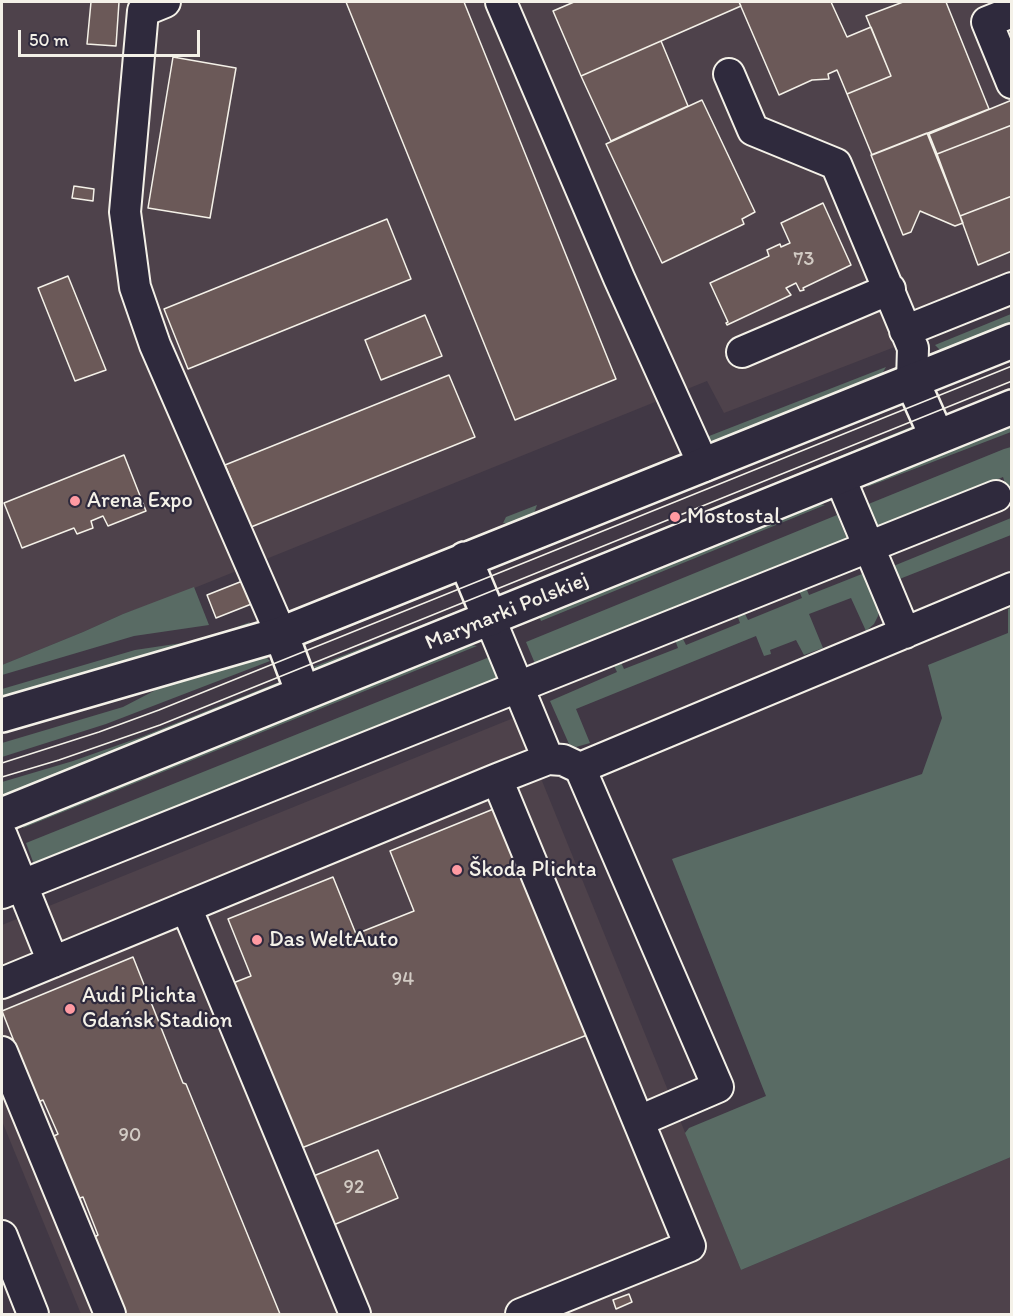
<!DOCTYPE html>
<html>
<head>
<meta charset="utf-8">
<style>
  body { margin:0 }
  #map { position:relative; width:1013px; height:1316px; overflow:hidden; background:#413845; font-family:Itim,sans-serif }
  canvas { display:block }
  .frame { position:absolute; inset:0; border:3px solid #f4f1e8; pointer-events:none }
  .scale { position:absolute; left:18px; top:30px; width:182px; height:27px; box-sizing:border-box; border:3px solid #f4f1e8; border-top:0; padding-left:8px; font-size:18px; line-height:21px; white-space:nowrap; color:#f4f1e8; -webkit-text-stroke:4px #2f2a3d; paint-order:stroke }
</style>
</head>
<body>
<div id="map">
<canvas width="1013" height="1316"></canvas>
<div class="frame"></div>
<div class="scale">50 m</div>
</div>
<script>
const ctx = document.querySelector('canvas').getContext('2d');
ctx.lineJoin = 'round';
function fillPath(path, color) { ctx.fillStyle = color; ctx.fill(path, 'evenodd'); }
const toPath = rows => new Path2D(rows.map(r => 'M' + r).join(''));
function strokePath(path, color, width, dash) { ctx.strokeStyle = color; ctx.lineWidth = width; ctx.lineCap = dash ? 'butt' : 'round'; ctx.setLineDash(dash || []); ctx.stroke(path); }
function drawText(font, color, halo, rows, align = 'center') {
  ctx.font = font + ' Itim,sans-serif'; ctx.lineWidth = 4.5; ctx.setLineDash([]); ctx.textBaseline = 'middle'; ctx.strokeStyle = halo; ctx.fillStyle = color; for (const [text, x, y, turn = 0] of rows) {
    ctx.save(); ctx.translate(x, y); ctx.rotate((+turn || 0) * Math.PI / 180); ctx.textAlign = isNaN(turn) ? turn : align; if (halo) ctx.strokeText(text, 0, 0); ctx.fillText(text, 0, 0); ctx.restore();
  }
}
fillPath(toPath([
  [2,2,1011,2,1011,302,724,413,707,381,172,597,123,614,83,632,2,665],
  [516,717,741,1270,1011,1157,1011,1314,81,1314,2,1121,2,925]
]), '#4e424b');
fillPath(toPath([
  [1011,314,1011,327,949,351,939,349,935,345],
  [886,367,879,379,715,442,704,438],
  [903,402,905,404,677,494,675,489],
  [913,426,913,431,689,524,687,519],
  [1011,427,1011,432,867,487,875,478,989,431],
  [1011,447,1011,501,1003,477,876,530,866,505,1004,449],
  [814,503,825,505,541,621,538,614],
  [537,505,533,516,516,523,503,523,506,517],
  [837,515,847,539,536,666,526,642],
  [1011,518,1011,535,897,580,891,567],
  [867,572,880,606,878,616,874,624,866,631,851,598,809,614,823,648,804,655,796,640,770,650,771,654,764,656,756,636,576,709,590,743,576,747,569,744,550,701,617,672,610,657,617,654,624,669,678,648,672,632,678,629,686,645,740,623,734,606,740,604,748,620,802,598,795,581,802,578,809,595],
  [451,582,456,584,304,645,307,640],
  [194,587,209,625,134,636,2,675,2,665,83,632,123,614],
  [1011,607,1011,1157,741,1270,685,1133,689,1128,766,1096,672,859,922,774,942,718,928,665,1008,633,1008,609],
  [465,608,461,614,319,669,313,667],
  [250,622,245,629,2,701,2,689,135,650,202,640],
  [463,644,477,646,23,828,27,821],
  [265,656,270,661,106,724,2,757,2,743,123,707,173,681],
  [492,656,503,679,35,867,26,843],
  [279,682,273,690,2,799,2,782,73,761,141,737]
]), '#596b64');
const building = toPath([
  [91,2,119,2,116,46,87,44,91,2],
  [346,2,464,2,616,379,515,420,346,2],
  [574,2,739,2,741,6,581,76,553,11,574,2],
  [739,2,831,2,847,37,871,27,891,76,847,94,837,70,828,74,829,79,812,80,779,95,739,2],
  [903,2,946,2,989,109,872,155,847,94,891,76,866,16,903,2],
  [661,41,688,106,611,141,581,76,661,41],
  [173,57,236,68,210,218,148,208,173,57],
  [702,100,755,212,742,219,744,224,662,263,606,144,702,100],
  [1012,100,1012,125,937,154,929,134,1012,100],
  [1012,125,1012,196,960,216,937,154,1012,125],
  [927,133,963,223,955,226,920,211,911,232,903,235,871,155,927,133],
  [74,186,94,189,93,201,72,198,74,186],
  [1012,196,1012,251,978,265,960,216,1012,196],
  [823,203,851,265,803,288,804,290,800,291,796,283,786,288,791,295,727,325,726,323,728,322,710,283,769,256,767,250,780,244,781,247,790,243,781,223,823,203],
  [387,219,411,279,188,369,164,309,387,219],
  [68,276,106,370,75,381,38,288,68,276],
  [425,315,442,356,381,380,365,340,425,315],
  [449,375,475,437,251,527,225,465,449,375],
  [124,455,146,511,108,526,103,516,91,521,93,528,77,534,74,528,22,548,4,503,124,455],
  [245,580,254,603,216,618,207,595,245,580],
  [496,808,587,1035,299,1149,233,983,251,976,228,919,333,877,356,934,414,911,390,851,496,808],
  [133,957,183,1083,186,1084,280,1314,124,1314,93,1238,98,1235,83,1197,77,1199,52,1137,58,1134,43,1100,38,1102,2,1011,133,957],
  [378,1150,398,1198,331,1226,311,1177,378,1150],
  [629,1294,632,1302,616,1309,613,1300,629,1294]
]);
fillPath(building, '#6b5958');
strokePath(building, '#f4f1e8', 1.5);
const minor = toPath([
  [165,2,143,11,125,212,135,287,155,345,281,634],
  [501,2,619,278,704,466],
  [1012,12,987,22,1012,83],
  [729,74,753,130,836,164,913,348,912,381],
  [905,331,1012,288],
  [742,352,890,289],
  [840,478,905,633],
  [490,619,548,759],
  [580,768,1012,588],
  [497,779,690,1246,521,1314],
  [2,836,53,962],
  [2,893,996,496],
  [186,907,355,1314],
  [2,983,497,779,548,759,563,760,580,768,718,1087,639,1121],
  [2,1052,110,1314],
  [2,1236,33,1314]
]);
const major = toPath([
  [912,381,937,437],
  [465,559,490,619],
  [281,634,303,693],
  [2,715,281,634,1012,341],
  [2,815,1012,407]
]);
strokePath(minor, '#f4f1e8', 34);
strokePath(major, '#f4f1e8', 38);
strokePath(minor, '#2f2a3d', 30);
strokePath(major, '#2f2a3d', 33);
strokePath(toPath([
  [2,763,99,732,159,710,1012,366],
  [2,777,59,760,160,725,1012,381]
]), '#f4f1e8', 1.5);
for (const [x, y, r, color] of [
  [75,501,6,"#ff9aa2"],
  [675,517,6,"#ff9aa2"],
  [457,870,6,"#ff9aa2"],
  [257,940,6,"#ff9aa2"],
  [70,1009,6,"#ff9aa2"]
]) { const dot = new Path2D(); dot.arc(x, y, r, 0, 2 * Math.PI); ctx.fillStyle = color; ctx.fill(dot); strokePath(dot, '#2f2a3d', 2); }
drawText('20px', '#d2cbc4', null, [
  ["73",804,260],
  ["94",403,980],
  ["90",130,1136],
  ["92",354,1188]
]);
drawText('22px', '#f4f1e8', '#2f2a3d', [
  ["Arena Expo",87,501],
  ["Mostostal",687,517],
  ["Škoda Plichta",469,870],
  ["Das WeltAuto",269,940],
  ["Audi Plichta",82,996],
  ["Gdańsk Stadion",82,1021]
], 'left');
drawText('22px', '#f4f1e8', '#2f2a3d', [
  ["Marynarki Polskiej",507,612,-22]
]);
</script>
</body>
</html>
